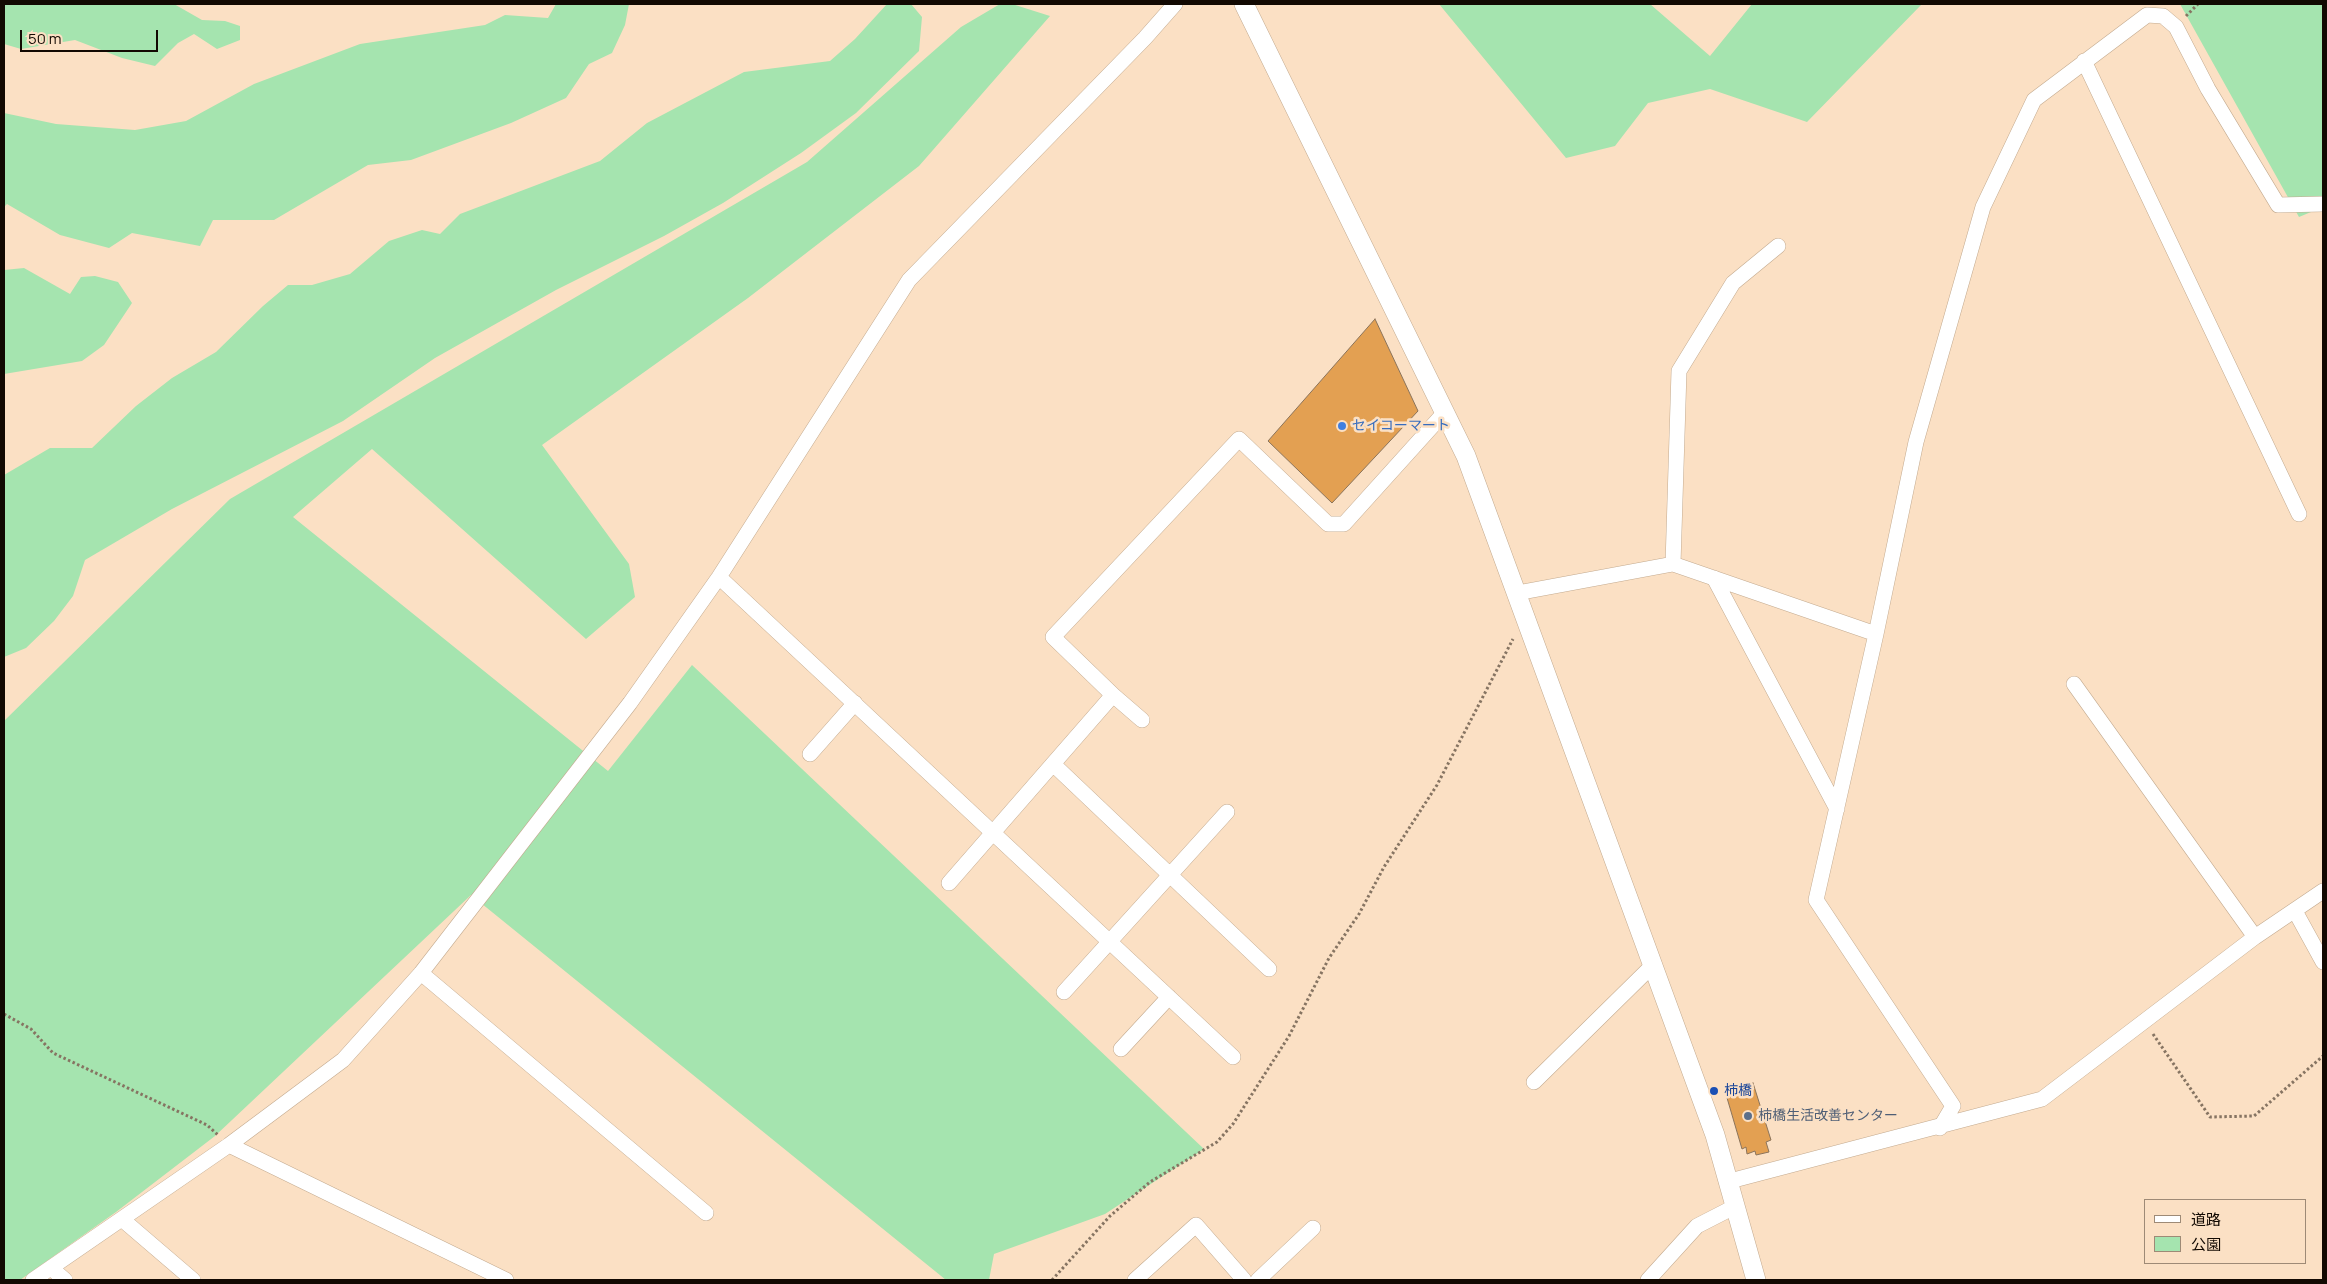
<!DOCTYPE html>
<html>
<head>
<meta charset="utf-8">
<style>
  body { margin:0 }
  #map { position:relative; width:2327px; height:1284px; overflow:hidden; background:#fbe0c4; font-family:Manrope,"Noto Sans JP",sans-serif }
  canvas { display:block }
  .frame { position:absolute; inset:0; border:5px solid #120902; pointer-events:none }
  .legend { position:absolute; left:2144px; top:1199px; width:162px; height:65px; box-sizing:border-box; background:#fbe0c4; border:1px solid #9e8a76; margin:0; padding:6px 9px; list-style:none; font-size:15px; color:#120902 }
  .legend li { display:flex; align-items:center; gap:10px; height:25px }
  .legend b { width:25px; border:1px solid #9e8a76 }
  .scale { position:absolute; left:20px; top:30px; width:138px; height:22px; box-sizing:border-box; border:2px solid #120902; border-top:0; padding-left:6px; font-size:15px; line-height:18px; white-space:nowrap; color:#120902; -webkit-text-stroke:4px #fbe0c4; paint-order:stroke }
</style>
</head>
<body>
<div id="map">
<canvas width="2327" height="1284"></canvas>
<div class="frame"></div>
<ul class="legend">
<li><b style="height:6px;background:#fff"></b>道路</li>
<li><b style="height:14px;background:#a5e4af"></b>公園</li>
</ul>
<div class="scale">50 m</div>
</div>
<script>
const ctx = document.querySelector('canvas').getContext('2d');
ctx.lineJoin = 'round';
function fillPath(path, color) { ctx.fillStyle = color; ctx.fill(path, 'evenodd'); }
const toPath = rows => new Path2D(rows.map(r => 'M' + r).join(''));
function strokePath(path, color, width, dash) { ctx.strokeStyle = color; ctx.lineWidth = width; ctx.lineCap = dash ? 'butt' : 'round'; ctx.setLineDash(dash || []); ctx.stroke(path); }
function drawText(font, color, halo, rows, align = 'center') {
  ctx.font = font + ' Manrope,"Noto Sans JP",sans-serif'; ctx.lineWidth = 5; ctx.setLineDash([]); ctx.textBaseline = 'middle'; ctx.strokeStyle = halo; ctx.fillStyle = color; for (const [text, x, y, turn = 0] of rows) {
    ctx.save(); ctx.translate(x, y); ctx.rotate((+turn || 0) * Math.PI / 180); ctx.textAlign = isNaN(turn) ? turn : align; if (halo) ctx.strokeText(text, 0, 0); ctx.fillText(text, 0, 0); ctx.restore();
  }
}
fillPath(toPath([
  [4,4,174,4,202,20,225,21,240,26,240,40,217,49,194,34,178,43,155,66,122,58,75,40,21,49,4,44],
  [556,4,629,4,625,25,612,53,589,64,566,98,511,123,411,160,368,165,274,220,213,220,200,246,132,233,109,248,60,235,7,204,4,207,4,113,56,124,135,130,186,121,254,84,360,44,485,25,505,15,548,18],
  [887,4,911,4,922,17,919,51,856,113,801,153,723,203,664,236,556,290,435,358,343,421,172,509,85,560,73,596,54,621,26,648,4,657,4,475,50,448,92,448,136,406,172,378,216,352,263,306,288,285,312,285,350,274,389,241,422,230,440,234,460,214,600,161,647,123,744,72,830,61,855,39],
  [1000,4,1012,4,1050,16,919,166,748,298,542,445,629,564,635,597,586,639,372,449,293,517,608,771,692,665,1204,1149,1105,1214,994,1254,989,1280,946,1280,471,895,215,1136,116,1212,20,1280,5,1280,4,721,230,499,807,162,961,27],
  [1439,4,1650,4,1710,56,1752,4,1922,4,1807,122,1710,89,1648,103,1615,146,1566,158],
  [2180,4,2323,4,2323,207,2299,217],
  [24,268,70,294,81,277,95,276,118,282,132,303,104,345,82,361,4,374,4,270]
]), '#a5e4af');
const building = toPath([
  [1375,319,1418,411,1332,503,1268,441,1375,319],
  [1753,1083,1771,1140,1766,1142,1769,1152,1756,1155,1755,1151,1747,1154,1746,1147,1742,1149,1725,1091,1753,1083]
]);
fillPath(building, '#e3a052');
strokePath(building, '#8b735a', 1);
const minor = toPath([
  [2084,61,2299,514],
  [1673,564,1876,634],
  [719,577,1233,1057],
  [1714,578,1837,809],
  [1517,593,1673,564,1679,371,1733,283,1778,246],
  [2074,684,2255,937],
  [1142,720,1113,695,1053,637,1239,439,1328,524,1344,524,1445,412],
  [810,754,855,703],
  [1053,764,1269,969],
  [949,883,1113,695],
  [2295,911,2323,962],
  [421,973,706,1213],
  [1064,992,1227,812],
  [1121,1049,1169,997],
  [1534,1082,1654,964],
  [1940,1128,1953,1106,1816,900,1876,634,1916,442,1983,207,2034,100,2147,15,2163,16,2176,27,2208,89,2278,205,2323,204],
  [229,1145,506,1280],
  [1730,1181,2042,1099,2255,937,2323,891],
  [123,1220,193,1280],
  [51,1268,65,1280],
  [33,1280,229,1145,343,1060,421,973,630,703,719,577,909,280,1145,38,1175,4],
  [1135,1280,1196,1225,1244,1280],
  [1258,1280,1313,1228],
  [1648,1280,1697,1226,1736,1206]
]);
const tertiary = toPath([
  [1244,4,1466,456,1715,1135,1756,1280]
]);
strokePath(minor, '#c3aa8f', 16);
strokePath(tertiary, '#c3aa8f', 20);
strokePath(toPath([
  [2186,16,2198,4],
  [4,1014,31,1029,53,1053,207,1125,218,1135],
  [2153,1034,2210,1117,2254,1116,2323,1056],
  [1052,1280,1110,1216,1150,1182,1217,1142,1233,1124,1289,1036,1329,958,1359,914,1384,867,1437,785,1513,639]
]), '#867462', 3, [2.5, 2.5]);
strokePath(minor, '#fff', 15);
strokePath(tertiary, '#fff', 19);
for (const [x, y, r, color] of [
  [1342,426,5,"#3f7fe0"],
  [1714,1091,5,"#1a4fb4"],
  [1748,1116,5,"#5c6f8a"]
]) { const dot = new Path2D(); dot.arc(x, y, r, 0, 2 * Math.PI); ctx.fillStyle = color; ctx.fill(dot); strokePath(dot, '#fbe0c4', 2); }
drawText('14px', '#366cbe', '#fbe0c4', [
  ["セイコーマート",1352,426]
], 'left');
drawText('14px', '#164399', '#fbe0c4', [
  ["柿橋",1724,1091]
], 'left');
drawText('14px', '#4e5e75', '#fbe0c4', [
  ["柿橋生活改善センター",1758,1116]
], 'left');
</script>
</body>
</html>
